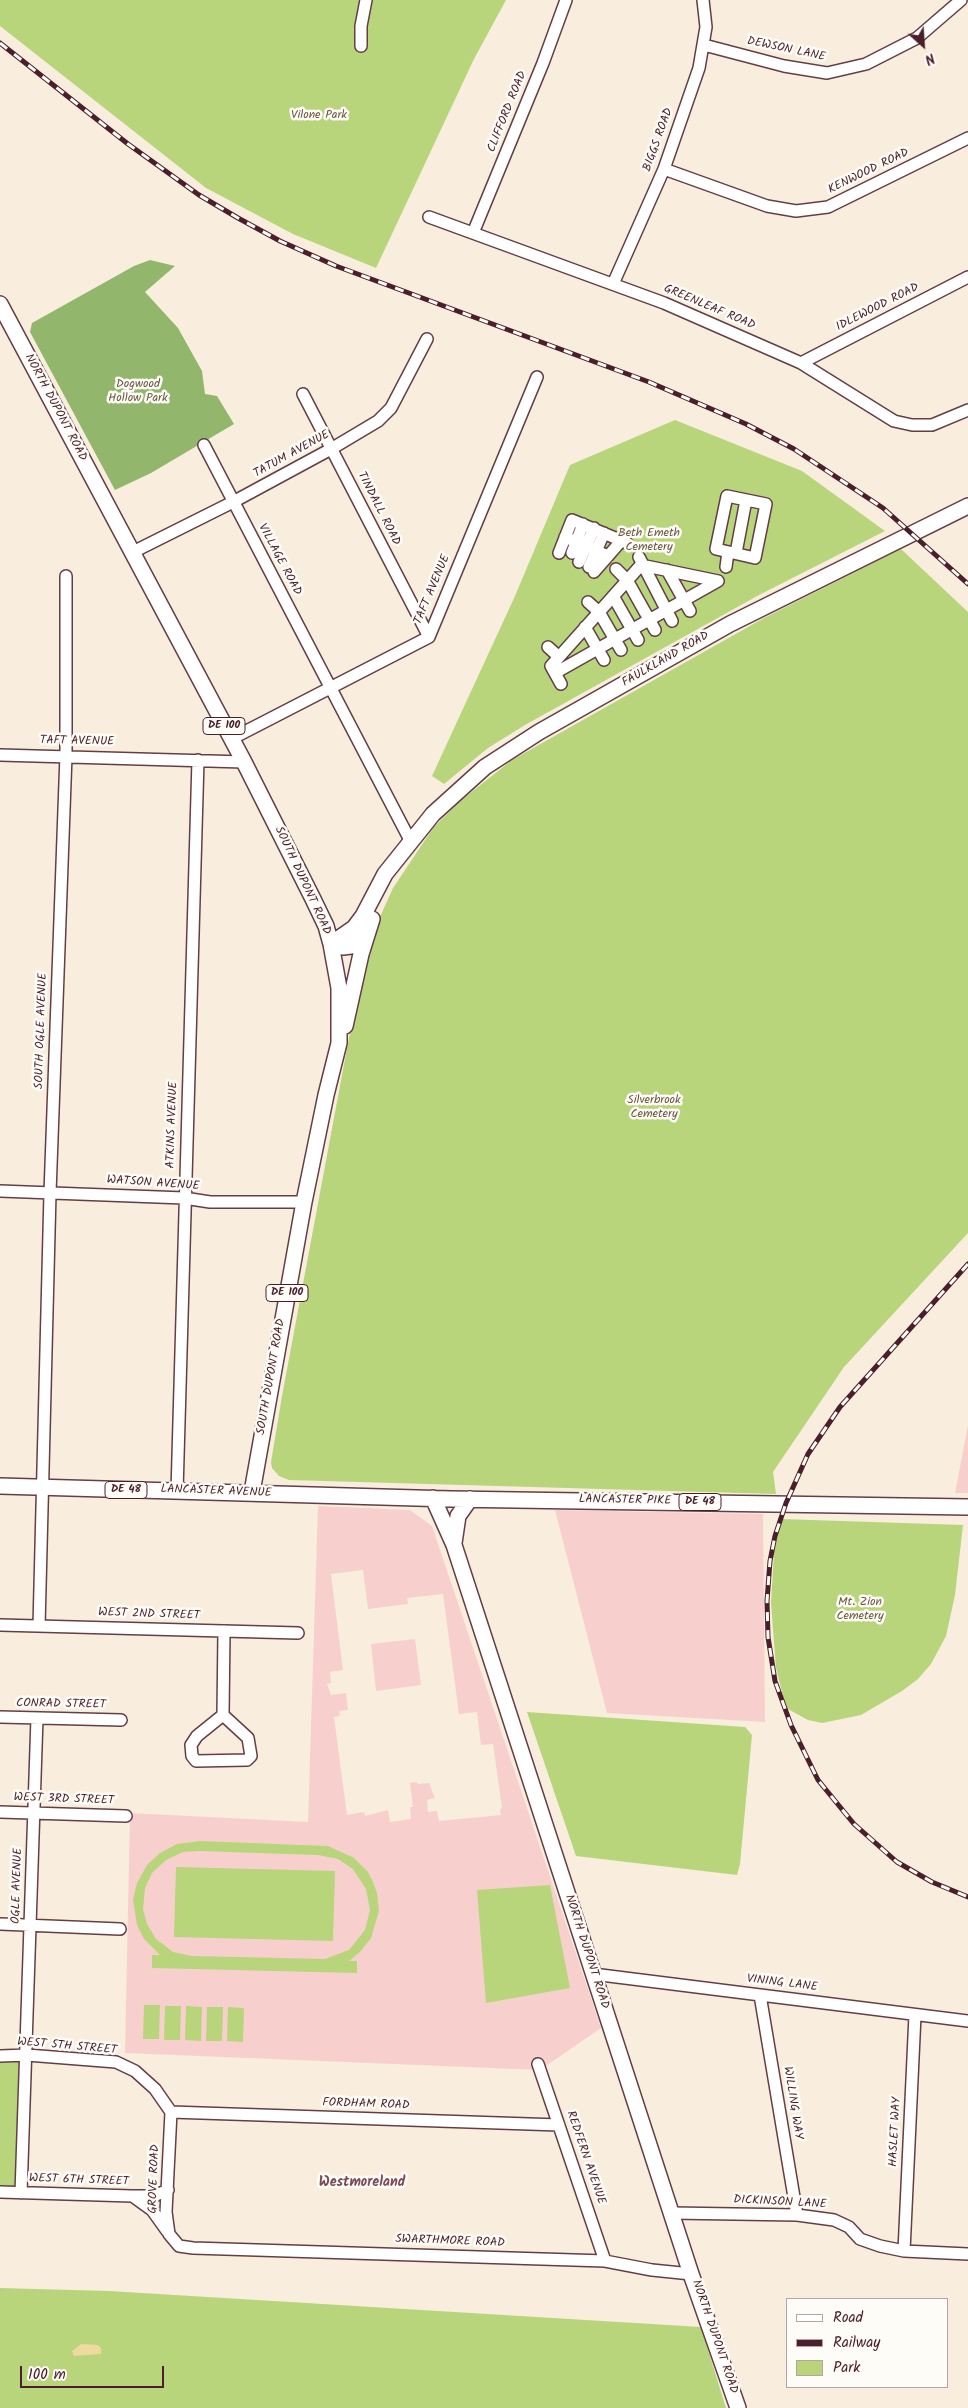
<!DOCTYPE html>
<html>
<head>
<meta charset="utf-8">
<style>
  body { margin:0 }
  #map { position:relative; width:968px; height:2408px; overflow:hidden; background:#f9eedd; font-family:Kalam,sans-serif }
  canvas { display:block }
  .legend { position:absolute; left:786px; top:2298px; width:162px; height:90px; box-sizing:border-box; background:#fdfcf7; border:1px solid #b5a4a5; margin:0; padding:6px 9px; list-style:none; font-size:15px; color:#4a1f2b }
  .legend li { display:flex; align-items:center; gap:10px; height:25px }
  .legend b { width:25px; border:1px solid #b5a4a5 }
  .north { position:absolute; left:898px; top:20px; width:50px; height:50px; -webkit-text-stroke:4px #fdfcf7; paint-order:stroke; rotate:154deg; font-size:14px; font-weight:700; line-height:20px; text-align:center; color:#4a1f2b }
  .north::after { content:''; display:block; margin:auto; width:18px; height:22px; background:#4a1f2b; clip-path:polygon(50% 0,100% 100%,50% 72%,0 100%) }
  .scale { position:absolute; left:20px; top:2366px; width:144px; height:22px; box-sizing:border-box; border:2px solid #4a1f2b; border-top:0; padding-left:6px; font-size:15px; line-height:18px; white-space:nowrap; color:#4a1f2b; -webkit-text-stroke:4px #fdfcf7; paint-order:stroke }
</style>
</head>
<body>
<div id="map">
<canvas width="968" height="2408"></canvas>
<ul class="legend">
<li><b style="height:6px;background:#fff"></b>Road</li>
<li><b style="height:6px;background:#4a1f2b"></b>Railway</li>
<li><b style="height:14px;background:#b8d57b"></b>Park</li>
</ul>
<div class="north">N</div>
<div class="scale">100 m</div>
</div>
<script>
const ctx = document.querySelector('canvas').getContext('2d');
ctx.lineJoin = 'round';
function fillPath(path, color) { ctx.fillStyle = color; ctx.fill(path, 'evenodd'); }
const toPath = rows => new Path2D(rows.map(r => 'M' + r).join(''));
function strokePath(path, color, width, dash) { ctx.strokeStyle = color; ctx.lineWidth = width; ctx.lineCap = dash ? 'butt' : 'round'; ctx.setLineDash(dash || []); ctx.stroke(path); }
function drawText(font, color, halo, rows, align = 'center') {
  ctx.font = font + ' Kalam,sans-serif'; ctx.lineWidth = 5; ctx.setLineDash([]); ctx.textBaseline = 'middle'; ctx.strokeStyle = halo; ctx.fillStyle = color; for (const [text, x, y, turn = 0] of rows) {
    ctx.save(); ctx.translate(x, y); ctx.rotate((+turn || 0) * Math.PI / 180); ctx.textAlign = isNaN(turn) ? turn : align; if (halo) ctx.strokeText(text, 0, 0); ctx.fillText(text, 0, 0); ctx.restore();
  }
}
fillPath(toPath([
  [968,1425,968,1493,955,1493],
  [318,1506,410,1510,432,1526,601,2028,540,2070,125,2053,130,1813,308,1822],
  [363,1570,368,1609,408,1604,407,1598,443,1594,459,1714,477,1712,481,1745,493,1744,502,1808,500,1809,501,1815,439,1821,437,1811,428,1812,427,1800,435,1798,429,1783,418,1784,417,1782,410,1783,413,1807,410,1807,411,1819,390,1822,388,1810,365,1816,364,1812,347,1815,334,1717,340,1716,339,1711,348,1710,346,1693,331,1695,327,1684,331,1683,330,1672,343,1670,331,1574],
  [555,1510,763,1514,765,1722,607,1713],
  [415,1639,421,1685,376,1691,371,1644]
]), '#f7d0ce');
fillPath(toPath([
  [0,0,506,0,474,59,376,268,293,234,206,188,0,26],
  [675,420,802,471,885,531,759,595,525,725,488,748,444,784,432,776,515,596,570,465],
  [901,549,968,612,968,1233,844,1367,773,1472,776,1494,289,1480,279,1476,272,1468,271,1462,282,1396,362,968,374,930,393,888,433,828,460,801,512,760,764,618],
  [781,1519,963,1525,955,1595,946,1636,931,1664,918,1679,902,1691,861,1715,822,1723,808,1720,786,1708,776,1668,771,1603,774,1552],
  [527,1712,745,1727,752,1735,740,1864,737,1875,576,1856],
  [200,1841,328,1846,354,1858,368,1872,373,1882,377,1893,379,1911,371,1938,360,1952,349,1961,357,1961,357,1973,152,1968,152,1955,160,1955,144,1939,137,1925,133,1900,137,1883,147,1865,160,1853,177,1844],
  [199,1851,318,1855,338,1859,353,1869,366,1889,370,1910,365,1930,349,1950,325,1959,192,1956,173,1952,156,1939,147,1924,143,1909,145,1888,152,1873,166,1860,183,1852],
  [176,1867,335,1871,333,1941,174,1937],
  [550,1885,570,1988,486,2003,477,1890],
  [144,2005,160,2005,159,2039,143,2039],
  [165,2006,181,2006,180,2040,164,2040],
  [186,2006,202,2007,201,2041,185,2040],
  [207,2007,223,2007,222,2041,206,2041],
  [228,2007,244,2008,243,2042,227,2041],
  [27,2055,21,2193,0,2192,0,2056],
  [0,2288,109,2291,701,2327,726,2408,0,2408]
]), '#b8d57b');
fillPath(toPath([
  [150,260,175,266,145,292,178,328,202,371,205,394,217,396,234,424,151,473,115,490,30,332,32,323,134,266]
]), '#92b66b');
fillPath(toPath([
  [81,2344,98,2345,101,2348,101,2354,74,2356,72,2351]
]), '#eeda9e');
const minor = toPath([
  [704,45,784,66,827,73,866,64,917,38,961,0],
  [361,46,361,26,366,0],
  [664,169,767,206,796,211,828,207,968,138],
  [429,217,664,303,801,363,894,421,912,425,932,425,968,410],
  [473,233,543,63,566,0],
  [613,284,664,169,699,68,706,27,703,0],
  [801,363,968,277],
  [303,394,429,637],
  [204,445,411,842],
  [727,496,766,504,755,558,716,549,727,496],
  [565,537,608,556],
  [131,553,233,502,331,449,378,421,391,408,427,339],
  [559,553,572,520,627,543],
  [572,553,583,524],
  [736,553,746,500],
  [639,557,672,621],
  [579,562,594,528],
  [589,567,604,533],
  [726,567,728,552],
  [616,569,627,580,655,630],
  [667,570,690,611],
  [594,572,622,540],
  [613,596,638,640],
  [588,602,599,612,621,650],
  [585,627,604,660],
  [548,647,559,657],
  [555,673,718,581],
  [561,684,551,666,641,565,718,581],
  [231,739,429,637,537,377],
  [0,755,244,762],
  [0,1191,184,1198,210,1202,304,1202],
  [177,1491,198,760],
  [0,1625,298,1633],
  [39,1626,50,1193,66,755,66,576],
  [223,1715,197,1736,191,1745,192,1756,196,1761,247,1760,251,1756,248,1738,223,1715,224,1631],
  [0,1717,121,1720],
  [0,1812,126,1816],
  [0,1924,120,1929],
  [593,1974,968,2021],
  [760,1995,797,2215],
  [0,2056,27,2055,116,2062,135,2071,155,2089,171,2112],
  [538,2064,605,2261],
  [171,2112,166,2212,169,2234,179,2246,193,2248,605,2261,652,2270,691,2274],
  [171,2112,559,2125],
  [0,2192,132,2196,154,2196,168,2190],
  [21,2193,37,1718],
  [134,2197,152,2210,167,2231],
  [672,2213,797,2215,834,2220,849,2227,860,2239,880,2246,904,2251,968,2254],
  [904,2251,915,2015]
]);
const major = toPath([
  [0,304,244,762,313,899,326,926,331,944,339,988,339,1043,326,1095,304,1202,252,1492],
  [331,944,354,928,363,916,385,874,433,814,485,767,539,732,730,624,968,506],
  [331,944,343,947,351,946,366,931],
  [345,1026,361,954,372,919],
  [0,1486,451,1499,968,1507],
  [433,1498,454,1545,691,2274,738,2408],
  [454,1543,458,1516,470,1499]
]);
strokePath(minor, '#643e46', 14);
strokePath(major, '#643e46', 18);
strokePath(minor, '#fff', 11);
strokePath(major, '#fff', 15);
const rail = toPath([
  [0,43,128,144,199,195,238,218,280,241,336,266,649,382,746,424,794,449,883,508,968,584],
  [968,1264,840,1407,808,1454,786,1503,775,1536,770,1561,767,1601,768,1637,775,1681,791,1725,818,1780,854,1824,897,1862,932,1882,968,1897]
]);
strokePath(rail, '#4a1f2b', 5);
strokePath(rail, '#fdfcf7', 3, [9]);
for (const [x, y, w] of [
  [224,726,42],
  [287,1293,42],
  [126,1490,42],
  [700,1502,42]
]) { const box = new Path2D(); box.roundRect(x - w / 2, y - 8.5, w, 17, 4); ctx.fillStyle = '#fdfcf7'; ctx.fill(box); strokePath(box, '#4a1f2b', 1); }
drawText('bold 11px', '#4a1f2b', null, [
  ["DE 100",224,726],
  ["DE 100",287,1293],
  ["DE 48",126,1490],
  ["DE 48",700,1502]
]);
drawText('12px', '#4a1f2b', '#fdfcf7', [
  ["DEWSON LANE",786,50,12],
  ["CLIFFORD ROAD",508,112,-68],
  ["BIGGS ROAD",659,140,-70],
  ["KENWOOD ROAD",869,172,-26],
  ["GREENLEAF ROAD",709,308,23],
  ["IDLEWOOD ROAD",878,308,-27],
  ["NORTH DUPONT ROAD",55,408,62],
  ["TATUM AVENUE",292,455,-29],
  ["TINDALL ROAD",378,509,63],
  ["VILLAGE ROAD",279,560,62],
  ["TAFT AVENUE",433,590,-67],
  ["FAULKLAND ROAD",666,660,-30],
  ["TAFT AVENUE",77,742,1],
  ["SOUTH DUPONT ROAD",302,881,65],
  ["SOUTH OGLE AVENUE",42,1031,-88],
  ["ATKINS AVENUE",173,1125,-88],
  ["WATSON AVENUE",153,1184,4],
  ["SOUTH DUPONT ROAD",272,1377,-80],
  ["LANCASTER AVENUE",216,1492,2],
  ["LANCASTER PIKE",625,1501,1],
  ["WEST 2ND STREET",149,1615,2],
  ["CONRAD STREET",61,1705,1],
  ["WEST 3RD STREET",64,1800,2],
  ["OGLE AVENUE",18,1886,-88],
  ["NORTH DUPONT ROAD",586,1952,72],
  ["VINING LANE",782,1984,7],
  ["WEST 5TH STREET",67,2047,5],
  ["WILLING WAY",792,2103,81],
  ["FORDHAM ROAD",366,2105,2],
  ["HASLET WAY",896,2132,-87],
  ["REDFERN AVENUE",585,2158,71],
  ["GROVE ROAD",155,2179,-88],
  ["WEST 6TH STREET",79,2181,2],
  ["DICKINSON LANE",780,2203,3],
  ["SWARTHMORE ROAD",450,2242,2],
  ["NORTH DUPONT ROAD",714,2337,71]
]);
drawText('12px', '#6b5643', '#fdfcf7', [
  ["Vilone Park",319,116],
  ["Dogwood",138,385],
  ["Hollow Park",138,399],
  ["Beth Emeth",649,534],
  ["Cemetery",649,548],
  ["Silverbrook",654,1101],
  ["Cemetery",654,1115],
  ["Mt. Zion",860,1603],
  ["Cemetery",860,1617]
]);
drawText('bold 14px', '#7b4a59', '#fdfcf7', [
  ["Westmoreland",362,2184]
]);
</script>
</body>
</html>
